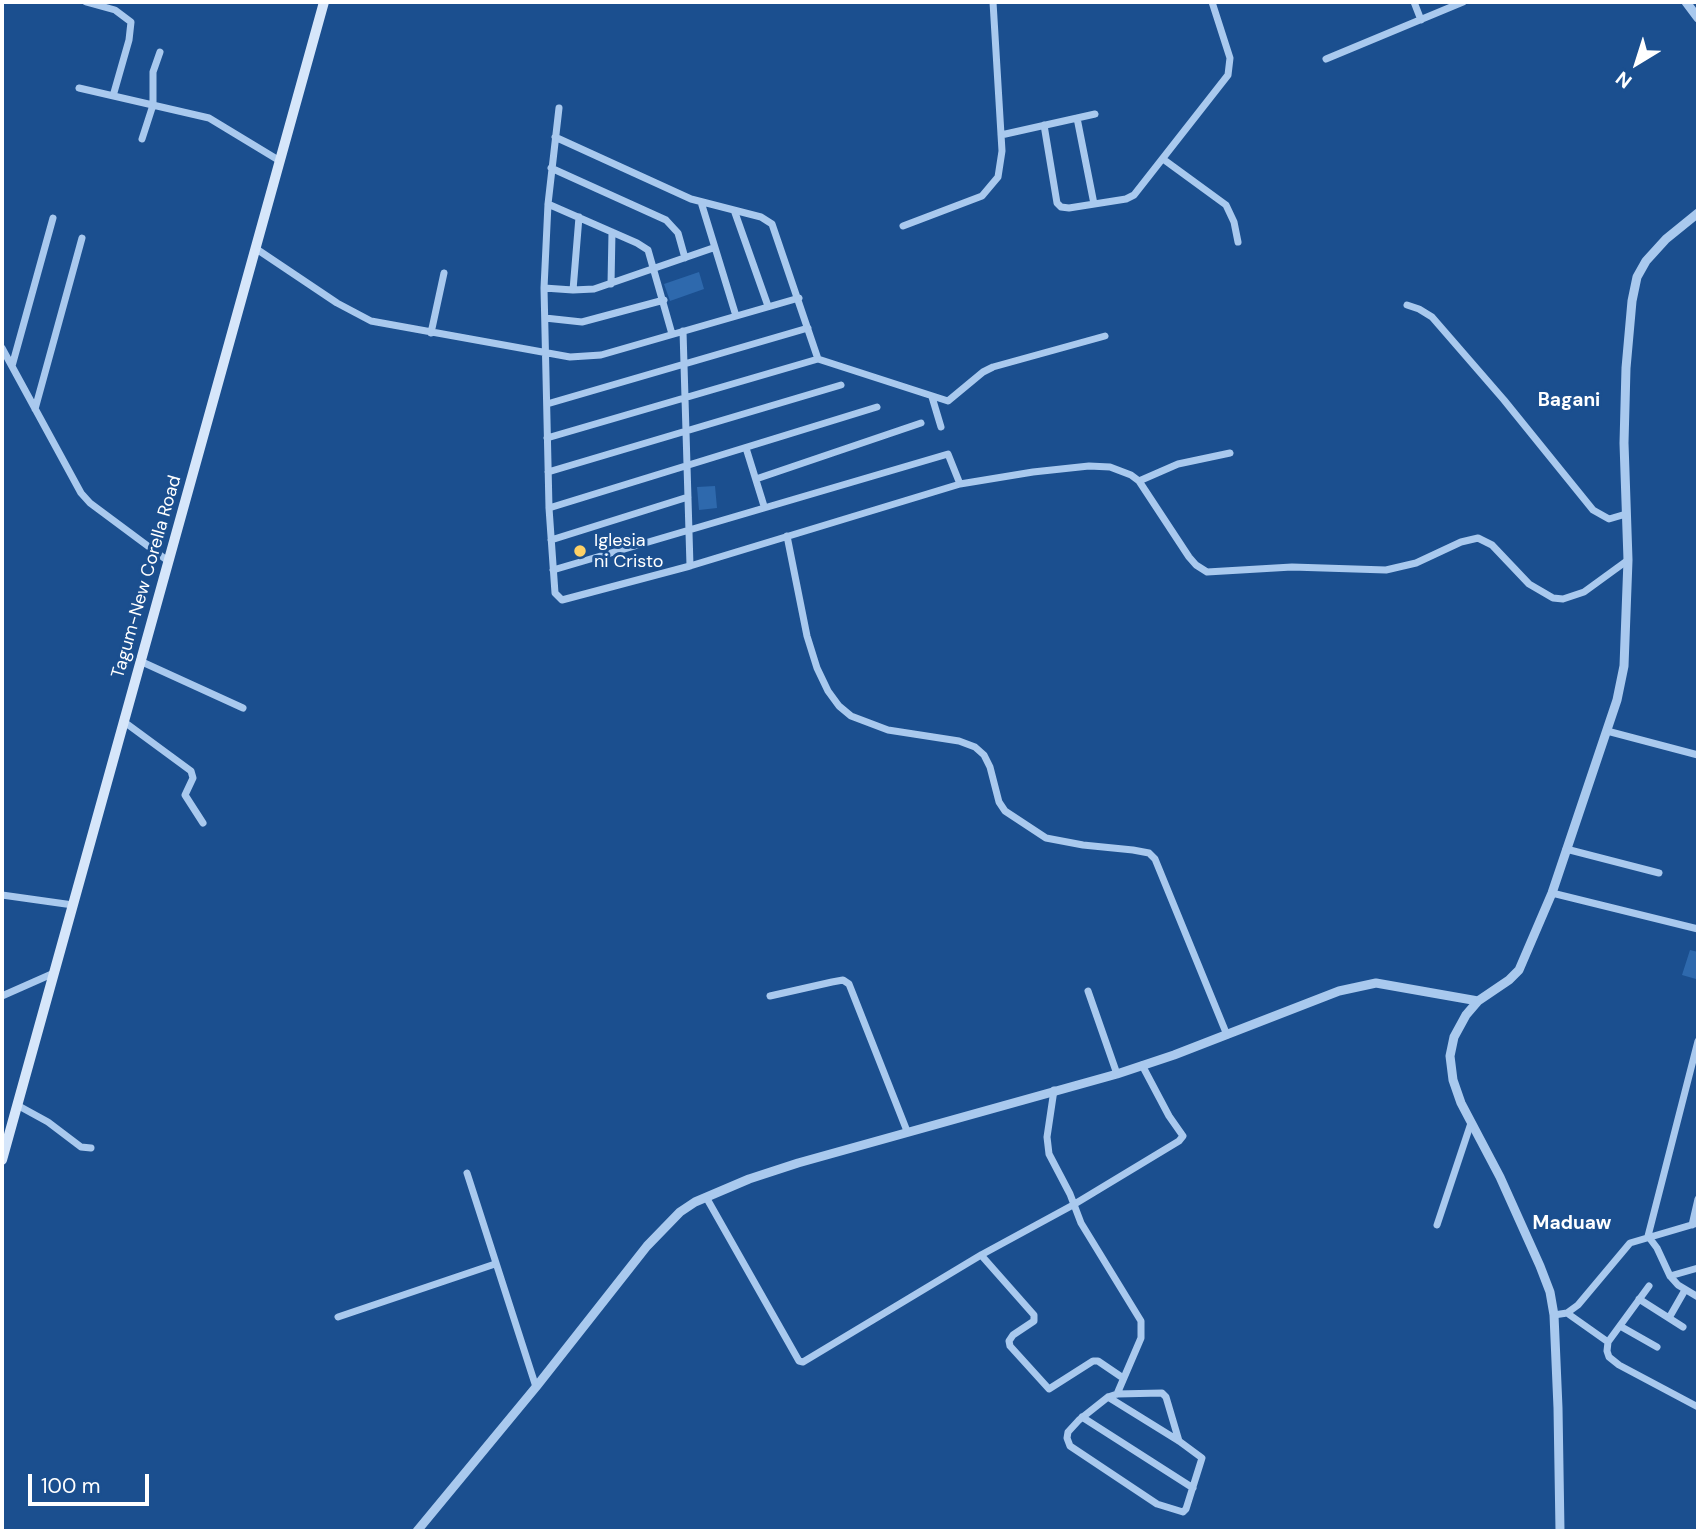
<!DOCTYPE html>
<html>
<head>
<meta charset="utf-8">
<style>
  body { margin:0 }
  #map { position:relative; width:1700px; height:1533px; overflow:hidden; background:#1b4f8f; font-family:"DM Sans",sans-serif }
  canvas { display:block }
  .frame { position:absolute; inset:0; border:4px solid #fff; pointer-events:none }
  .north { position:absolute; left:1602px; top:28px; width:70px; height:70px; -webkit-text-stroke:5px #1b4f8f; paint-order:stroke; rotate:218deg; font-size:19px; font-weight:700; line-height:28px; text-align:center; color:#fff }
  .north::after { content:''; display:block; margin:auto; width:24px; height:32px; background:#fff; clip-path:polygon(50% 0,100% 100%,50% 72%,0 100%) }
  .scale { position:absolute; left:28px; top:1474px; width:121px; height:32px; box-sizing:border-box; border:4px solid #fff; border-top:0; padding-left:9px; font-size:21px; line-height:24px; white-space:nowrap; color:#fff; -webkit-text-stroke:5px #1b4f8f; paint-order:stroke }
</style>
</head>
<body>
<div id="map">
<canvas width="1700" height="1533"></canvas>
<div class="frame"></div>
<div class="north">N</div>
<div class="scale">100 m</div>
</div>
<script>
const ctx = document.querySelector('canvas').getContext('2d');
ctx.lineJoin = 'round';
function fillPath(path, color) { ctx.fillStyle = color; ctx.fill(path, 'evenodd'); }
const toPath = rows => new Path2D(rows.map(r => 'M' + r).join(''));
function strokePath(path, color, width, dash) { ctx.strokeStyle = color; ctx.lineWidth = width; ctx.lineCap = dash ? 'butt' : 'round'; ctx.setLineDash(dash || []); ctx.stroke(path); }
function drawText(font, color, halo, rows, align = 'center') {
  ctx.font = font + ' "DM Sans",sans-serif'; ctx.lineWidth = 6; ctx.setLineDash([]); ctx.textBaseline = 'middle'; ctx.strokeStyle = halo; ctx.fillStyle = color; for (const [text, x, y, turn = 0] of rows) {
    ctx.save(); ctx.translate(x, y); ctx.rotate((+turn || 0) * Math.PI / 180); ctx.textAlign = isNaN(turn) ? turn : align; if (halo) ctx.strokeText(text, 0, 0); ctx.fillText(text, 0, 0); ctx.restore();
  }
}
fillPath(toPath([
  [699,272,704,289,670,301,664,284],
  [715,486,717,508,699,510,697,487],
  [1690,950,1698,952,1698,969,1696,979,1682,975]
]), '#2e69ad');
strokePath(toPath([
  [86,2,115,10,131,22,129,40,113,96],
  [1414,2,1421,20],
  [1326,59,1463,2],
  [79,88,209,118,280,161],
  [559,108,548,204,544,288,549,508,555,593,562,600,690,566,960,484,1033,472,1089,466,1110,467,1131,475,1139,481,1189,557,1196,565,1207,572,1292,567,1386,570,1416,563,1461,542,1478,538,1492,545,1529,584,1553,598,1563,599,1584,592,1628,560],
  [1077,118,1094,204],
  [1044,125,1057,203,1061,207,1069,208,1126,199,1134,195,1228,75,1230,58,1212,2],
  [1001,135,1095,114],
  [555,137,691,199,761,217,772,224,818,359],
  [142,139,153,105,153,72,160,52],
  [1163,159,1226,205,1234,222,1238,242],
  [551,168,666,220,678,233,685,258],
  [701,202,736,316],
  [548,204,637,243,648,250,672,334],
  [734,210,768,306],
  [903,226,982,196,998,177,1002,151,993,2],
  [255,248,337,303,371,321,570,357,601,355,799,298],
  [611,284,612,232],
  [544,288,573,290,594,289,713,248],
  [573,290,579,217],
  [1407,305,1419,309,1432,317,1504,400,1593,510,1609,519,1626,514],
  [545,318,582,322,664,300],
  [683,331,690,566],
  [431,333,444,273],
  [2,348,81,493,90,503,168,561],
  [12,366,53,218],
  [932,397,941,427],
  [547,404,808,328],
  [35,409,82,238],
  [547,438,818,359,948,401,983,372,993,367,1105,336],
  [746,448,764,506],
  [548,472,841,385],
  [756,479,921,423],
  [1139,481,1178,464,1230,453],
  [549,508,877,407],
  [787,536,807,636,817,668,828,691,839,706,851,716,888,730,959,741,975,747,984,755,990,767,999,802,1005,811,1046,838,1083,845,1133,850,1149,853,1155,859,1227,1035],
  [551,540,688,497],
  [553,570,948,454,960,484],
  [140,661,243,708],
  [123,721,191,771,193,778,185,795,203,823],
  [1607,731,1698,755],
  [1566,849,1659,873],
  [1552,893,1698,929],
  [2,895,73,905],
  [1088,991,1117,1074],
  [2,996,54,973],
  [770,996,832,982,843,980,849,984,907,1131],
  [1698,1041,1648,1236,1657,1248,1670,1276,1678,1285,1698,1297],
  [1054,1090,1047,1137,1049,1154,1070,1194,1081,1223,1141,1321,1141,1338,1117,1394],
  [17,1105,48,1122,81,1147,91,1148],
  [467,1173,536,1387],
  [706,1197,799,1361,803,1362,981,1255,1073,1205,1179,1141,1183,1136,1169,1116,1142,1065],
  [1437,1225,1471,1123],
  [1692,1225,1698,1199],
  [981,1255,1034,1315,1034,1321,1013,1335,1009,1341,1010,1346,1049,1389,1093,1361,1098,1361,1123,1378],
  [1670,1276,1698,1268],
  [1649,1286,1608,1342,1607,1351,1609,1357,1619,1365,1698,1407],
  [1639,1299,1683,1327],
  [1567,1313,1608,1342],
  [1554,1315,1567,1313,1578,1305,1630,1243,1698,1223],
  [338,1317,495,1264],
  [1669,1318,1685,1290],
  [1620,1326,1657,1347],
  [1108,1397,1179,1441,1202,1458,1186,1509,1183,1512,1157,1504,1070,1446,1067,1438,1068,1432,1079,1420,1108,1397,1117,1394,1162,1393,1166,1397,1179,1441],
  [1082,1417,1193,1488]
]), '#a9c9ee', 7);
strokePath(toPath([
  [1686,2,1698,18],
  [1478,1001,1466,1015,1454,1037,1450,1056,1453,1080,1461,1103,1500,1177,1540,1266,1550,1292,1554,1315,1558,1408,1560,1531],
  [417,1531,536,1387,647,1246,680,1212,695,1202,749,1179,798,1163,1117,1074,1174,1055,1339,991,1376,983,1478,1001,1509,980,1519,970,1552,893,1617,700,1624,666,1628,560,1624,443,1626,368,1632,301,1637,277,1646,261,1666,239,1698,213]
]), '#a9c9ee', 9);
strokePath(toPath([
  [2,1160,324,2]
]), '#d6e6fa', 10);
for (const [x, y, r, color] of [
  [580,551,7,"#ffd166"]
]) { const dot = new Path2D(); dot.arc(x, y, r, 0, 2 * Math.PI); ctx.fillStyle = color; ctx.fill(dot); strokePath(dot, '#1b4f8f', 2.5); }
drawText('18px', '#fff', '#1b4f8f', [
  ["Iglesia",594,541],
  ["ni Cristo",594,562]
], 'left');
drawText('18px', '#fff', '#1b4f8f', [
  ["Tagum-New Corella Road",147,577,-74]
]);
drawText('bold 19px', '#fff', '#1b4f8f', [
  ["Bagani",1569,401],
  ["Maduaw",1572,1224]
]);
</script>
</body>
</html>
